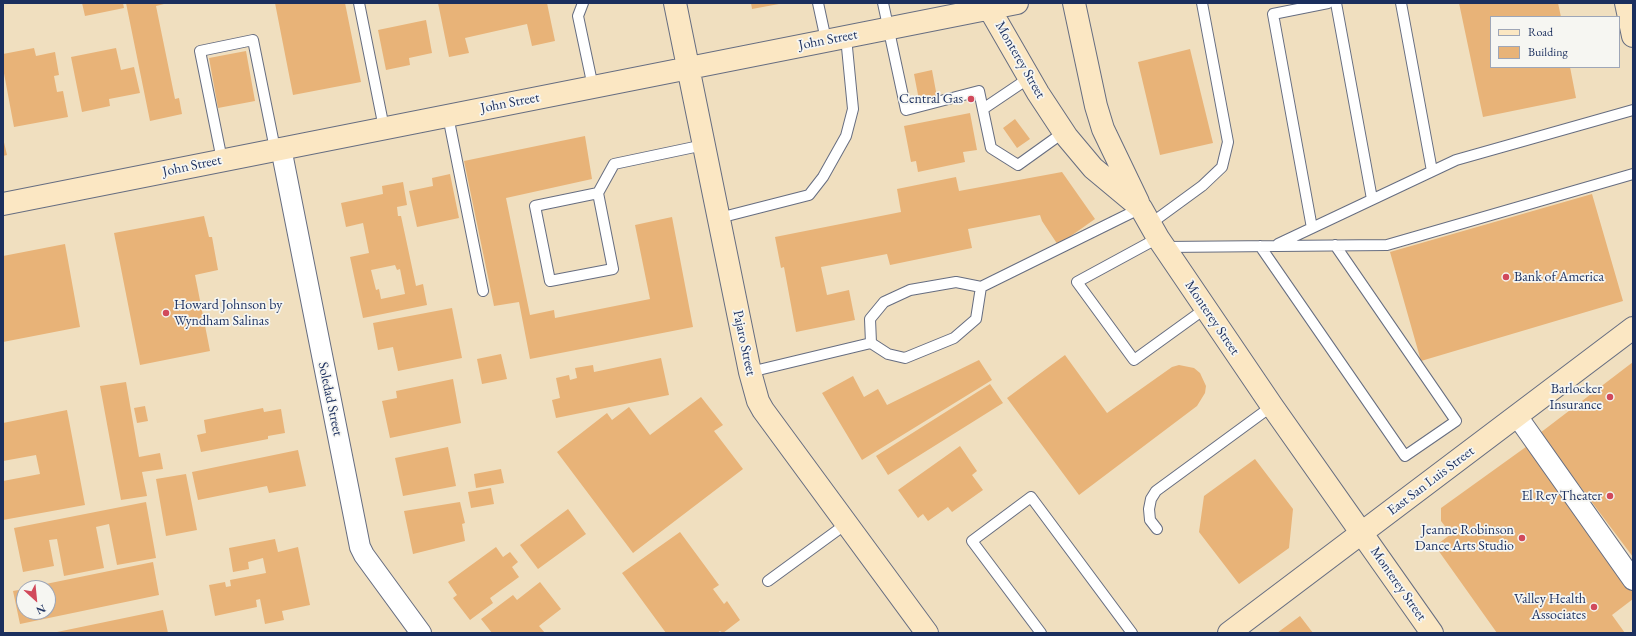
<!DOCTYPE html>
<html>
<head>
<meta charset="utf-8">
<style>
  body { margin:0 }
  #map { position:relative; width:1636px; height:636px; overflow:hidden; background:#f0dfbf; font-family:"EB Garamond",serif }
  canvas { display:block }
  .frame { position:absolute; inset:0; border:4px solid #1b2f5e; pointer-events:none }
  .legend { position:absolute; left:1490px; top:16px; width:130px; height:52px; box-sizing:border-box; background:#f6f6f2; border:1px solid #9ea6b7; margin:0; padding:5px 7px; list-style:none; font-size:12px; color:#1b2f5e }
  .legend li { display:flex; align-items:center; gap:8px; height:20px }
  .legend b { width:20px; border:1px solid #9ea6b7 }
  .north { position:absolute; left:16px; top:580px; width:40px; height:40px; box-sizing:border-box; background:#f6f6f2; border:1px solid #9ea6b7; border-radius:50%; rotate:153deg; font-size:11px; font-weight:700; line-height:16px; text-align:center; color:#1b2f5e }
  .north::after { content:''; display:block; margin:auto; width:14px; height:18px; background:#d1495b; clip-path:polygon(50% 0,100% 100%,50% 72%,0 100%) }
</style>
</head>
<body>
<div id="map">
<canvas width="1636" height="636"></canvas>
<div class="frame"></div>
<ul class="legend">
<li><b style="height:5px;background:#fbe7c3"></b>Road</li>
<li><b style="height:11px;background:#e8b378"></b>Building</li>
</ul>
<div class="north">N</div>
</div>
<script>
const ctx = document.querySelector('canvas').getContext('2d');
ctx.lineJoin = 'round';
function fillPath(path, color) { ctx.fillStyle = color; ctx.fill(path, 'evenodd'); }
const toPath = rows => new Path2D(rows.map(r => 'M' + r).join(''));
function strokePath(path, color, width, dash) { ctx.strokeStyle = color; ctx.lineWidth = width; ctx.lineCap = dash ? 'butt' : 'round'; ctx.setLineDash(dash || []); ctx.stroke(path); }
function drawText(font, color, halo, rows, align = 'center') {
  ctx.font = font + ' "EB Garamond",serif'; ctx.lineWidth = 3.5; ctx.setLineDash([]); ctx.textBaseline = 'middle'; ctx.strokeStyle = halo; ctx.fillStyle = color; for (const [text, x, y, turn = 0] of rows) {
    ctx.save(); ctx.translate(x, y); ctx.rotate((+turn || 0) * Math.PI / 180); ctx.textAlign = isNaN(turn) ? turn : align; if (halo) ctx.strokeText(text, 0, 0); ctx.fillText(text, 0, 0); ctx.restore();
  }
}
fillPath(toPath([
  [82,3,123,3,124,8,85,16],
  [126,3,168,3,156,6,175,99,179,98,182,114,150,121],
  [275,3,345,3,361,82,293,95],
  [438,3,547,3,555,41,532,46,527,24,465,38,469,53,449,57],
  [751,3,779,3,779,4,752,9],
  [1459,3,1558,3,1561,17,1491,17,1491,67,1570,67,1576,98,1483,117],
  [426,20,432,53,409,58,410,65,386,70,378,30],
  [34,48,36,56,55,52,59,75,54,76,57,92,63,91,68,117,14,127,3,68,3,54],
  [116,48,121,70,134,67,140,93,109,99,110,106,82,112,71,57],
  [1190,49,1213,143,1160,155,1138,62],
  [246,51,255,101,218,108,209,58],
  [932,70,937,97,919,100,914,74],
  [970,113,977,150,963,152,965,162,918,172,916,161,911,162,904,126],
  [1015,119,1030,139,1017,148,1003,128],
  [585,136,592,179,506,198,530,315,554,310,555,318,650,299,635,225,672,217,693,327,530,359,519,302,494,306,464,161],
  [3,138,7,155,3,156],
  [1062,172,1095,219,1058,245,1042,221,1040,215,968,229,972,248,890,265,887,254,821,267,827,295,849,290,855,320,796,332,784,267,781,268,775,237,901,212,897,189,956,177,959,191],
  [450,174,459,218,417,227,409,191,433,186,432,178],
  [403,182,407,205,397,207,398,216,401,216,416,286,423,284,427,305,363,318,350,257,369,253,363,223,346,227,341,203,383,194,382,186],
  [395,265,397,270,400,269,405,294,381,299,379,289,376,290,371,270],
  [1592,194,1623,301,1421,361,1390,252],
  [204,216,209,237,212,237,218,270,195,275,210,351,140,365,114,233],
  [65,244,80,327,3,342,3,256],
  [452,308,462,358,398,371,393,347,378,350,373,323],
  [501,354,507,379,482,384,477,359],
  [1065,355,1107,413,1172,367,1179,365,1194,368,1200,373,1206,386,1205,393,1197,406,1079,495,1007,398],
  [661,358,669,395,556,418,552,400,560,398,556,378,569,375,570,380,577,378,575,368,593,365,594,372],
  [979,360,992,380,862,460,822,393,853,376,864,397,878,389,887,405],
  [1633,362,1633,557,1540,433],
  [453,379,461,423,390,438,382,401,397,398,396,391],
  [126,382,139,457,160,453,163,469,142,472,147,496,121,500,100,386],
  [990,384,1003,403,888,475,876,456],
  [701,397,723,425,714,431,743,469,633,553,557,452,607,413,612,420,629,407,650,435],
  [145,406,148,421,137,423,134,408],
  [263,408,264,412,281,409,285,433,268,436,268,439,201,452,197,435,206,433,204,420],
  [67,410,85,505,3,520,3,481,40,474,36,455,3,461,3,423],
  [1530,444,1620,568,1633,593,1633,599,1612,615,1625,633,1497,633,1438,550,1439,543,1451,534,1441,521,1441,508],
  [960,446,977,471,972,475,983,490,952,512,948,507,928,521,923,514,918,518,898,490],
  [448,447,456,486,403,496,395,458],
  [298,450,306,486,269,493,267,486,198,500,192,472],
  [1255,459,1293,509,1289,548,1239,584,1199,532,1204,496],
  [501,469,504,483,476,488,474,474],
  [186,474,197,530,166,536,156,479],
  [491,488,494,504,471,508,468,492],
  [146,502,156,558,117,565,109,524,96,527,104,568,64,576,57,539,49,540,54,566,23,572,14,528],
  [460,502,465,523,462,524,465,541,413,554,404,511],
  [568,509,586,534,538,569,520,545],
  [680,532,719,585,713,589,724,604,727,601,740,620,723,633,720,631,717,633,666,633,622,573],
  [275,539,278,552,298,547,310,605,282,611,284,620,265,624,260,599,256,600,257,607,215,616,209,585,225,582,226,587,231,586,230,580,266,573,263,558,248,562,249,569,233,572,229,548],
  [496,547,503,557,510,552,518,562,512,567,519,577,490,598,493,603,470,620,453,598,457,595,448,582],
  [153,562,159,595,20,624,13,591,24,589,24,612,48,612,48,588,31,587],
  [540,582,561,609,539,626,545,633,492,633,481,619,513,595,517,600],
  [163,610,168,633,58,633,57,632],
  [1300,616,1313,633,1277,633]
]), '#e8b378');
const lane = toPath([
  [359,3,384,128],
  [583,3,578,16,593,87],
  [818,3,826,40],
  [883,3,906,110,979,91,991,148,1018,165,1064,132],
  [1336,3,1372,199],
  [1401,3,1432,171],
  [983,109,1029,78],
  [448,116,483,291],
  [222,160,200,51,253,40,275,149],
  [598,193,535,206,550,281,613,269,598,193,614,164,704,145],
  [719,218,809,195,823,177,846,136,853,109,846,37],
  [1150,224,1202,186,1222,167,1228,142,1202,3],
  [1312,228,1273,14,1328,3],
  [1158,238,1077,282,1134,360,1206,308],
  [1278,244,1456,160,1633,110],
  [1260,246,1405,456,1456,421,1335,245],
  [1165,247,1387,245,1633,174],
  [871,343,870,319,884,302,910,290,956,282,981,287],
  [750,372,871,343,888,354,905,358,954,338,976,319,981,287,1141,208],
  [1157,529,1150,520,1149,509,1151,499,1156,491,1272,406],
  [768,581,846,524],
  [1041,633,972,541,1031,497,1132,633]
]);
const street = toPath([
  [281,148,360,547,364,555,421,633],
  [1517,416,1633,580]
]);
const secondary = toPath([
  [675,3,750,372,758,401,763,410,927,633],
  [1074,3,1096,106,1103,129,1138,202],
  [1626,3,1633,36],
  [989,8,1038,93,1067,137,1093,168,1141,208,1158,238,1272,406,1432,633],
  [3,204,1017,3],
  [1229,633,1633,328]
]);
strokePath(lane, '#666d80', 12);
strokePath(street, '#666d80', 22);
strokePath(secondary, '#666d80', 24);
strokePath(lane, '#fff', 10);
strokePath(street, '#fff', 20);
strokePath(secondary, '#fbe7c3', 22);
for (const [x, y, r, color] of [
  [971,99,4,"#d1495b"],
  [1506,277,4,"#d1495b"],
  [166,313,4,"#d1495b"],
  [1610,397,4,"#d1495b"],
  [1610,496,4,"#d1495b"],
  [1522,538,4,"#d1495b"],
  [1594,607,4,"#d1495b"]
]) { const dot = new Path2D(); dot.arc(x, y, r, 0, 2 * Math.PI); ctx.fillStyle = color; ctx.fill(dot); strokePath(dot, '#f6f6f2', 1.5); }
drawText('14px', '#1b2f5e', '#f6f6f2', [
  ["John Street",828,40,-11],
  ["Monterey Street",1020,60,60],
  ["John Street",510,103,-11],
  ["John Street",192,166,-12],
  ["Monterey Street",1212,318,56],
  ["Pajaro Street",744,343,78],
  ["Soledad Street",330,399,78],
  ["East San Luis Street",1431,481,-37],
  ["Monterey Street",1398,584,55]
]);
drawText('14px', '#1b2f5e', '#f6f6f2', [
  ["Central Gas",963,99],
  ["Bank of America",1514,277,"left"],
  ["Howard Johnson by",174,305,"left"],
  ["Wyndham Salinas",174,321,"left"],
  ["Barlocker",1602,389],
  ["Insurance",1602,405],
  ["El Rey Theater",1602,496],
  ["Jeanne Robinson",1514,530],
  ["Dance Arts Studio",1514,546],
  ["Valley Health",1586,599],
  ["Associates",1586,615]
], 'right');
</script>
</body>
</html>
